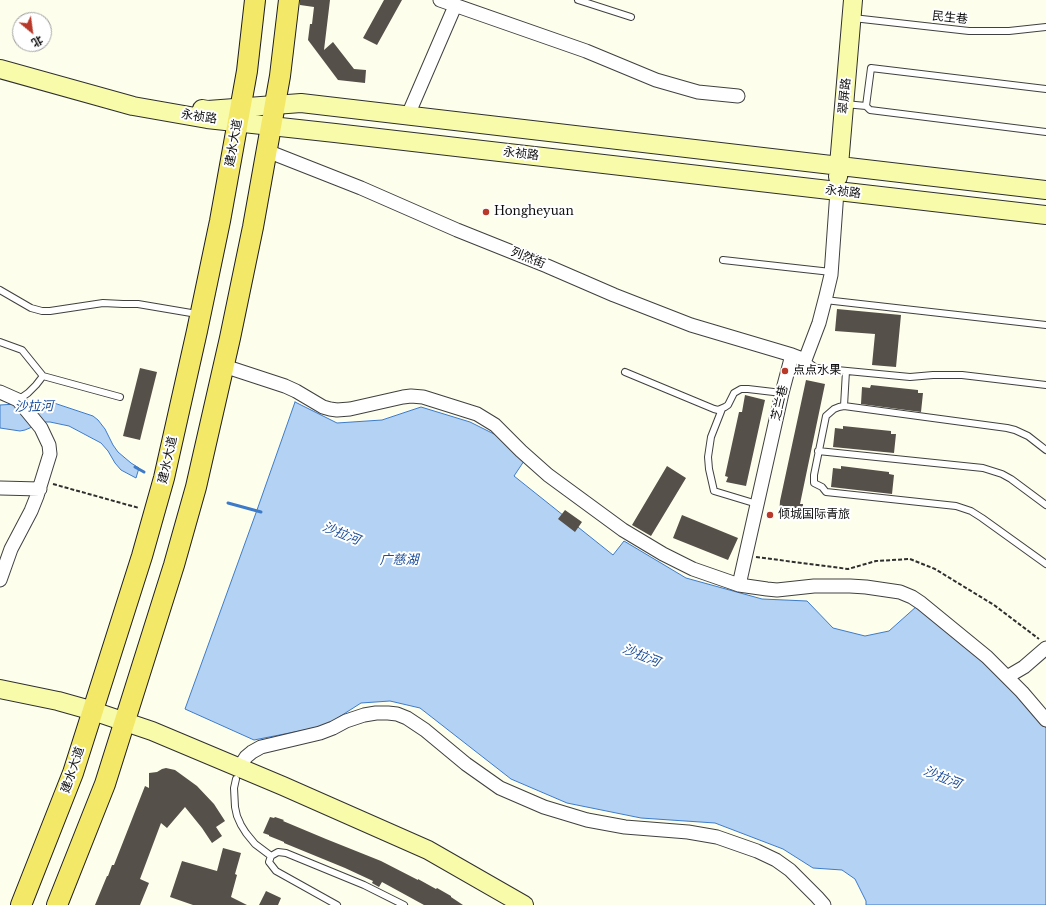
<!DOCTYPE html>
<html>
<head>
<meta charset="utf-8">
<style>
  body { margin:0 }
  #map { position:relative; width:1046px; height:905px; overflow:hidden; background:#fefeed; font-family:"Libre Baskerville","Noto Sans SC",serif }
  canvas { display:block }
  .north { position:absolute; left:12px; top:12px; width:40px; height:40px; box-sizing:border-box; background:#fff; border:1px solid #9e9e9e; border-radius:50%; rotate:151deg; font-size:11px; font-weight:700; line-height:16px; text-align:center; color:#0d0d0d }
  .north::after { content:''; display:block; margin:auto; width:14px; height:18px; background:#b8392a; clip-path:polygon(50% 0,100% 100%,50% 72%,0 100%) }
</style>
</head>
<body>
<div id="map">
<canvas width="1046" height="905"></canvas>
<div class="north">北</div>
</div>
<script>
const ctx = document.querySelector('canvas').getContext('2d');
ctx.lineJoin = 'round';
function fillPath(path, color) { ctx.fillStyle = color; ctx.fill(path, 'evenodd'); }
const toPath = rows => new Path2D(rows.map(r => 'M' + r).join(''));
function strokePath(path, color, width, dash) { ctx.strokeStyle = color; ctx.lineWidth = width; ctx.lineCap = dash ? 'butt' : 'round'; ctx.setLineDash(dash || []); ctx.stroke(path); }
function drawText(font, color, halo, rows, align = 'center') {
  ctx.font = font + ' "Libre Baskerville","Noto Sans SC",serif'; ctx.lineWidth = 4; ctx.setLineDash([]); ctx.textBaseline = 'middle'; ctx.strokeStyle = halo; ctx.fillStyle = color; for (const [text, x, y, turn = 0] of rows) {
    ctx.save(); ctx.translate(x, y); ctx.rotate((+turn || 0) * Math.PI / 180); ctx.textAlign = isNaN(turn) ? turn : align; if (halo) ctx.strokeText(text, 0, 0); ctx.fillText(text, 0, 0); ctx.restore();
  }
}
const water = toPath([
  [51,402,93,416,98,420,105,429,113,445,118,452,131,463,139,468,136,478,121,470,115,463,108,451,101,443,69,426,50,422,44,422,25,430,20,431,0,428,0,405,51,402],
  [295,402,337,423,382,420,421,407,470,422,498,436,524,461,514,476,613,555,624,541,686,578,762,599,807,601,833,628,865,636,889,631,917,606,992,670,1029,706,1046,728,1046,905,866,905,866,901,855,879,842,870,813,868,783,849,715,823,641,818,567,803,511,779,420,708,390,701,361,703,325,726,254,740,185,709,257,510,295,402]
]);
fillPath(water, '#b4d2f4');
strokePath(water, '#3d7bc9', 1);
strokePath(toPath([
  [135,467,144,472],
  [228,503,261,512]
]), '#3d7bc9', 3);
fillPath(toPath([
  [300,0,330,0,324,50,333,42,354,69,366,70,365,83,338,80,308,40,310,24,312,24,314,7,300,5],
  [384,0,402,0,377,45,363,38],
  [837,309,901,315,896,367,872,365,875,334,835,331],
  [140,368,157,372,140,440,123,436],
  [806,380,825,384,800,504,803,504,802,519,779,516,780,501],
  [871,385,918,390,918,393,923,393,921,412,861,404,862,387,870,388],
  [745,395,765,400,746,486,726,482,728,477,725,476,739,412,742,412],
  [843,426,891,431,891,434,896,434,894,453,833,447,835,428,843,429],
  [667,466,686,478,651,536,632,525],
  [841,466,889,472,889,474,894,475,892,494,831,487,833,468,841,469],
  [565,510,582,522,575,532,558,519],
  [682,515,738,538,728,560,673,538],
  [166,768,175,770,197,786,214,804,225,821,216,827,222,836,212,843,202,828,185,807,167,828,161,823,140,879,149,883,140,905,95,905,107,876,108,876,112,865,114,865,145,786,149,788,149,773,157,772,162,769],
  [270,817,274,818,275,817,284,820,283,821,326,839,381,861,418,880,418,879,436,889,437,888,451,896,451,897,463,905,424,905,382,882,379,887,372,883,373,881,345,868,284,843,284,842,269,836,269,835,263,833],
  [223,848,241,853,235,874,237,875,231,897,247,905,193,905,170,897,182,861,217,871],
  [266,891,281,898,278,905,259,905]
]), '#555049');
const lane = toPath([
  [578,0,631,17],
  [853,18,969,31,1009,31,1046,27],
  [845,104,866,106,870,110,1046,132],
  [866,106,871,68,1046,89],
  [723,260,831,272],
  [0,290,31,308,42,311,50,311,103,303,123,304,138,304,197,314],
  [825,300,1046,325],
  [0,342,22,350,43,376,120,397],
  [805,360,816,368,910,377,933,375,962,375,1046,385],
  [625,372,714,409,718,410,725,407,728,405,734,393,741,389,748,389,782,393],
  [18,400,28,393,36,385,43,376],
  [844,406,846,371],
  [722,409,711,437,708,457,709,469,714,491,757,504],
  [1046,450,1028,436,1015,430,1007,428,844,406,839,407,834,409,826,416,814,475,814,483,822,487,826,492,956,506,971,511,982,518,1046,564],
  [818,451,983,468,1002,474,1011,479,1046,505],
  [236,779,234,788,235,807,237,816,241,825,246,833,255,844,271,856],
  [337,905,276,871,269,862,271,856,278,852,286,853,364,885,404,905]
]);
const street = toPath([
  [440,0,586,51,656,80,698,92,738,96],
  [408,115,455,6],
  [267,151,361,188,457,230,547,266,614,295,691,325,792,355],
  [224,366,285,386,296,391,323,407,330,409,337,410,350,409,403,397,411,396,423,397,477,414,495,425,521,451,548,475,623,530,663,554,693,569,739,585,767,589,777,590,814,586,850,586,866,587,900,592,912,597,921,603,987,657,1022,692,1046,720],
  [0,392,18,400,41,428,49,445,50,454,37,496,31,511,11,549,0,580],
  [0,488,40,489],
  [739,585,782,393,792,355,805,360,819,323,826,296,831,275,837,191],
  [1007,677,1024,667,1046,648],
  [239,768,246,757,252,752,261,747,320,733,333,728,346,721,364,715,376,713,388,713,397,714,407,718,425,730,466,764,500,788,544,807,587,820,625,827,688,832,717,837,757,851,776,860,790,870,817,897,824,905]
]);
const secondary = toPath([
  [0,69,133,106,207,119,335,133,1046,215],
  [202,109,208,110,301,103,1046,190],
  [838,177,853,0],
  [0,689,58,701,90,710,152,731,283,786,428,850,524,905]
]);
const primary = toPath([
  [21,905,73,773,142,556,164,478,197,331,220,221,247,71,255,0],
  [57,905,105,784,174,565,196,487,230,338,253,227,280,76,289,0]
]);
strokePath(lane, '#404040', 8);
strokePath(street, '#404040', 15);
strokePath(secondary, '#2f2f2f', 20);
strokePath(primary, '#1e1e1e', 22);
strokePath(toPath([
  [53,484,139,508],
  [756,557,848,569,876,561,910,559,935,569,994,605,1039,639]
]), '#2f2f2f', 2, [4, 2]);
strokePath(lane, '#fff', 6);
strokePath(street, '#fff', 13);
strokePath(secondary, '#f8fcaa', 18);
strokePath(primary, '#f4e868', 20);
for (const [x, y, r, color] of [
  [486,212,4,"#b8392a"],
  [785,371,4,"#b8392a"],
  [770,515,4,"#b8392a"]
]) { const dot = new Path2D(); dot.arc(x, y, r, 0, 2 * Math.PI); ctx.fillStyle = color; ctx.fill(dot); strokePath(dot, '#fff', 1.5); }
drawText('12px', '#0d0d0d', '#fff', [
  ["民生巷",950,18,6],
  ["翠屏路",845,96,-85],
  ["永祯路",199,117,8],
  ["建水大道",234,143,-80],
  ["永祯路",521,154,7],
  ["永祯路",843,192,7],
  ["列然街",528,258,22],
  ["芝兰巷",780,403,-77],
  ["建水大道",168,460,-77],
  ["建水大道",73,770,-71]
]);
drawText('12px', '#0d0d0d', '#fff', [
  ["Hongheyuan",494,212],
  ["点点水果",793,371],
  ["倾城国际青旅",778,515]
], 'left');
drawText('italic 13px', '#1a4e9a', '#fff', [
  ["沙拉河",34,407,-1],
  ["沙拉河",341,534,22],
  ["广慈湖",399,560],
  ["沙拉河",641,656,22],
  ["沙拉河",942,778,22]
]);
</script>
</body>
</html>
